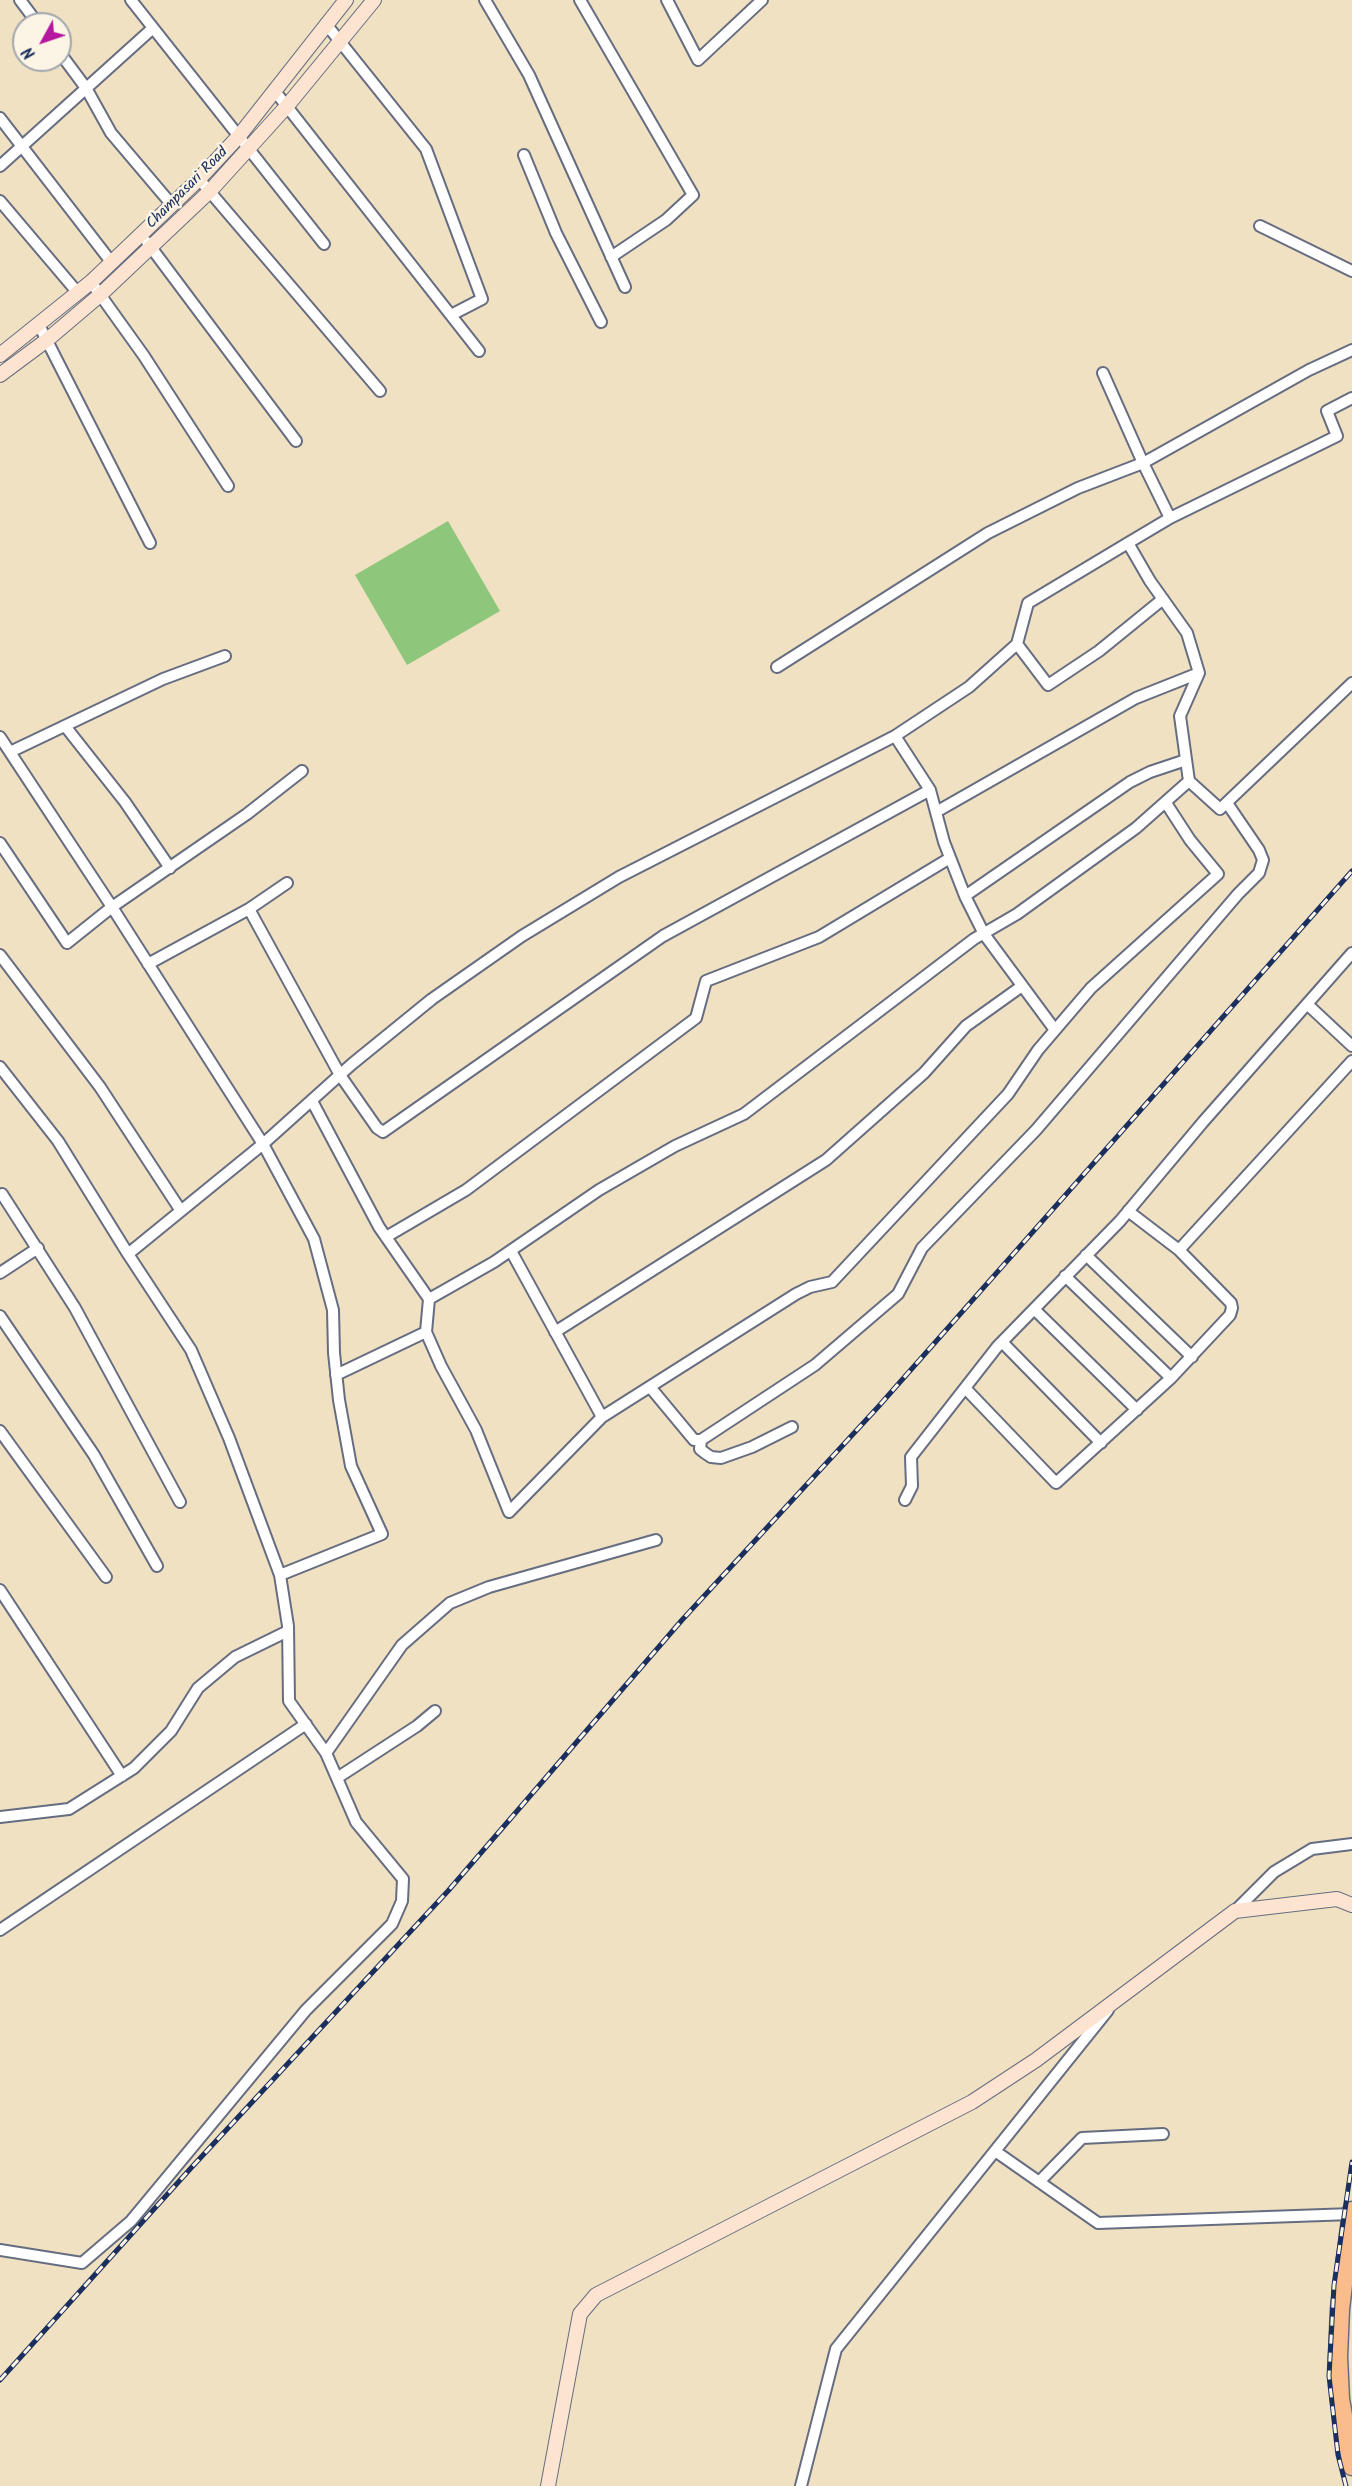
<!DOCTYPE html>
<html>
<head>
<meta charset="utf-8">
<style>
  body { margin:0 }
  #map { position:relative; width:1352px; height:2486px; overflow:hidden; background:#f0e1c2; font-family:Kalam,sans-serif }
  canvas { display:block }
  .north { position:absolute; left:12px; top:12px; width:60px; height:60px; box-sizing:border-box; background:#fcf5e5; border:2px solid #a2a6af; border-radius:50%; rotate:230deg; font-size:16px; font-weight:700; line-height:24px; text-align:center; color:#1b2f5e }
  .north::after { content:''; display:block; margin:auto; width:21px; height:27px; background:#b5179e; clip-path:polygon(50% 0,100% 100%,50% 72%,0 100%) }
</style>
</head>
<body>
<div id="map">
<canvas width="1352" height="2486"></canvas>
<div class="north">N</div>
</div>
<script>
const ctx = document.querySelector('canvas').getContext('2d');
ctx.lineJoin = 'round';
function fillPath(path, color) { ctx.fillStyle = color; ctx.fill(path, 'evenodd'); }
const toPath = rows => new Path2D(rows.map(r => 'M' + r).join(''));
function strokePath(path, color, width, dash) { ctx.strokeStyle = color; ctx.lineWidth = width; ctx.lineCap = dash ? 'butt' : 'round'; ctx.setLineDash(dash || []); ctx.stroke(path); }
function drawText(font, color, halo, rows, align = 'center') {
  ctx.font = font + ' Kalam,sans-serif'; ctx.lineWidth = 5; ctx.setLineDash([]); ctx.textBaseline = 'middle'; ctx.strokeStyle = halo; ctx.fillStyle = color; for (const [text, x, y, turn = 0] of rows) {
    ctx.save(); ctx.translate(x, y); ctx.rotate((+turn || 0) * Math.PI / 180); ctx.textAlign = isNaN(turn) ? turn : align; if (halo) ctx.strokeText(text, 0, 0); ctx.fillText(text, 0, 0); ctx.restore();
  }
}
fillPath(toPath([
  [448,521,500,611,407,665,355,575]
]), '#8ec77b');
const street = toPath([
  [20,0,38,24],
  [131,0,324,244],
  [485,0,529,75,625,287],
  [580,0,693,195,666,220,611,257],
  [667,0,698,60,762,0],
  [326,24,426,149,482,299,451,315],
  [60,53,86,88,111,133,172,205],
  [274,90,479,351],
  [0,118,112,263],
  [524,155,556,233,601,322],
  [0,166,153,28],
  [199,179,380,391],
  [0,201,78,293],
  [1260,226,1352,271],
  [147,242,296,441],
  [91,282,144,356,228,486],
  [39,325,150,543],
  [1352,350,1309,370,1143,463,1170,518,1128,543,1150,581,1187,633,1199,673,1180,716,1189,781,1220,809,1352,683],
  [1170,518,1337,436,1327,411,1352,398],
  [1017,644,1048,685,1099,651,1163,599],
  [777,667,988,533,1078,488,1143,463,1103,373],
  [65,726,125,802,170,868],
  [895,736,930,790,944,842,965,896,984,934,1055,1030],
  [0,737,112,907,263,1144,314,1239,333,1310,334,1353,339,1400,351,1466,382,1534,280,1575],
  [10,752,163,679,225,656],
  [936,812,1136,698,1199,673],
  [0,843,67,943,112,907,247,814,302,771],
  [965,896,1130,782,1150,772,1186,760],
  [249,909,287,883],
  [0,955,100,1087,181,1211],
  [148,964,249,909,340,1075,377,1128,383,1132,663,936,930,790],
  [1307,1004,1352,1046],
  [0,1067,58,1141,128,1254,191,1350,229,1438,280,1575,288,1626,289,1701,326,1753,356,1822,403,1879,402,1901,392,1924,306,2010,131,2221,82,2263,0,2250],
  [312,1101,379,1227,429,1299,494,1262,599,1190,675,1146,744,1114,974,939,1017,914,1136,828,1189,781],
  [2,1194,75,1308,180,1502],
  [1128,1211,1179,1250],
  [386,1237,466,1190,696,1018,706,981,819,937,950,858],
  [511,1251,602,1417],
  [128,1254,263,1144,352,1064,432,999,522,936,619,877,895,736,969,687,1017,644,1028,603,1128,543],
  [1086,1255,1192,1357],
  [0,1273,38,1248],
  [1065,1276,1171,1378],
  [429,1299,426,1332,441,1366,476,1430,509,1512,602,1417,796,1294,810,1287,832,1282,1008,1094,1038,1050,1091,988,1218,874,1190,840,1166,803],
  [1034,1309,1137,1410],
  [0,1316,94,1455,157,1566],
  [555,1332,826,1160,924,1073,966,1026,1022,986],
  [1002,1342,1101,1443],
  [336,1375,426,1332],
  [650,1387,694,1440,701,1440,815,1365,898,1294,922,1248,1036,1130,1238,894,1259,873,1263,860,1259,850,1227,803],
  [965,1388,1056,1483,1171,1378,1230,1315,1232,1308,1231,1303,1179,1250,1352,1061],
  [0,1431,106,1577],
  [701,1440,700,1449,705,1453,711,1457,721,1458,752,1447,792,1427],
  [905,1500,912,1486,911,1457,997,1347,1120,1221,1203,1122,1352,953],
  [0,1590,122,1776],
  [326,1753,402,1645,450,1603,489,1587,656,1540],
  [337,1778,417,1726,435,1711],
  [0,1817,69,1809,134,1768,171,1731,198,1688,235,1657,288,1631],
  [1235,1911,1274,1872,1312,1849,1352,1844],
  [0,1930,306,1724],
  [995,2151,1098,2223,1352,2214],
  [1039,2182,1082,2138,1163,2134],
  [801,2486,836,2349,1108,2010]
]);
const secondary = toPath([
  [0,355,91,282,199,179,239,136,346,0],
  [0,375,47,340,100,295,210,191,287,106,374,0],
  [548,2486,580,2314,596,2295,972,2102,1036,2060,1235,1911,1337,1899,1352,1905]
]);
const highway = toPath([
  [1352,2211,1340,2309,1338,2357,1340,2399,1352,2466]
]);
strokePath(street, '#666d81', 14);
strokePath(secondary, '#666d81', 16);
strokePath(highway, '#666d81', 21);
strokePath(street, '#fff', 10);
strokePath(secondary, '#fde4d1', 14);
strokePath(highway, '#fabc8b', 18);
const rail = toPath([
  [0,2380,191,2168,448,1891,682,1620,878,1407,1352,871],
  [1346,2486,1338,2455,1329,2376,1334,2285,1352,2162]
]);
strokePath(rail, '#1b2f5e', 5);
strokePath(rail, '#fcf5e5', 3, [9]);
drawText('15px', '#1b2f5e', '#fcf5e5', [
  ["Champasari Road",188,189,-45]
]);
</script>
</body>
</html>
